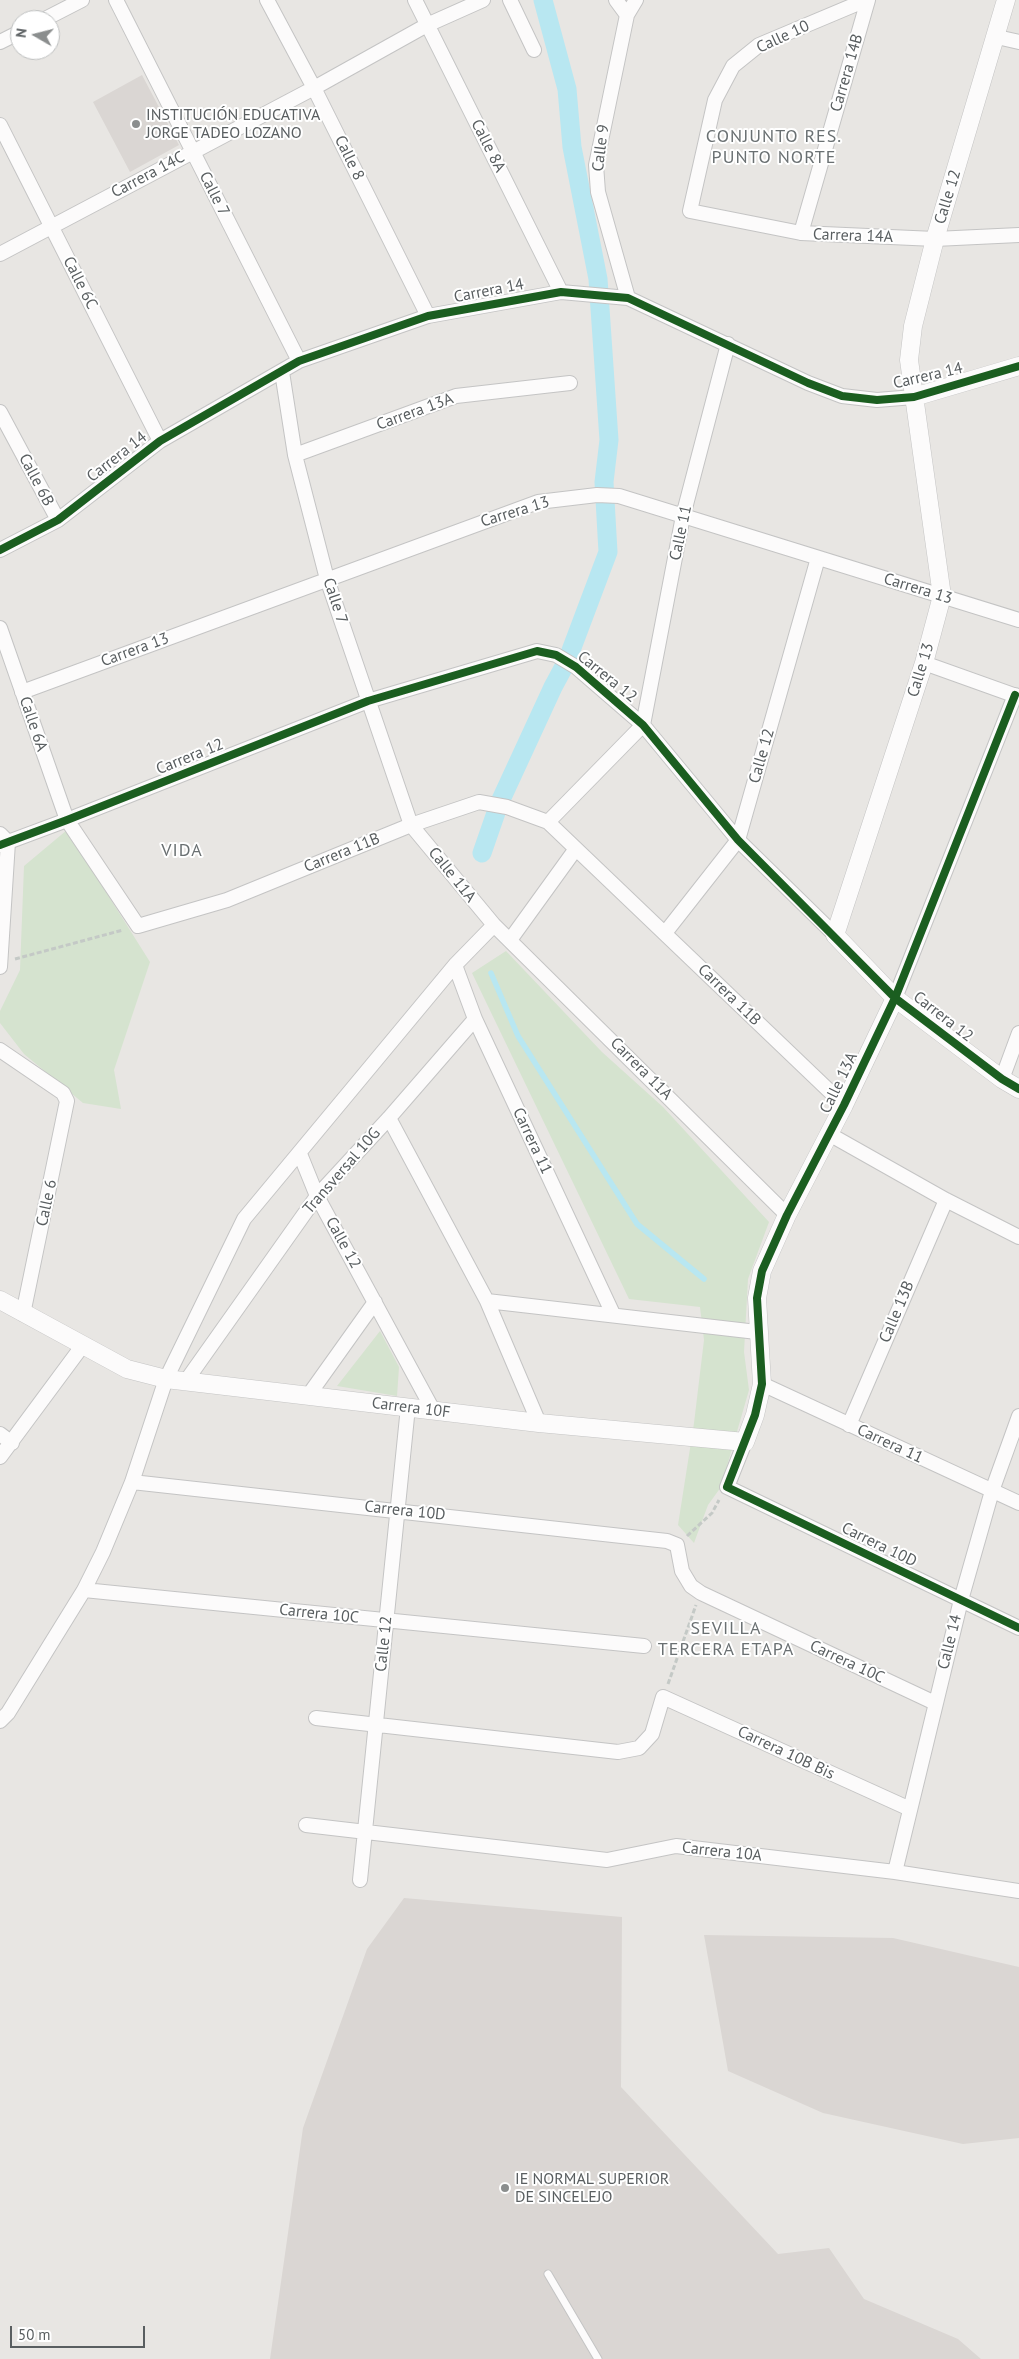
<!DOCTYPE html>
<html>
<head>
<meta charset="utf-8">
<style>
  body { margin:0 }
  #map { position:relative; width:1019px; height:2359px; overflow:hidden; background:#e8e6e3; font-family:"PT Sans",sans-serif }
  canvas { display:block }
  .north { position:absolute; left:10px; top:10px; width:50px; height:50px; box-sizing:border-box; background:#fff; border:1px solid #bdbfbf; border-radius:50%; rotate:278deg; font-size:14px; font-weight:700; line-height:20px; text-align:center; color:#595e60 }
  .north::after { content:''; display:block; margin:auto; width:18px; height:22px; background:#8b8e8e; clip-path:polygon(50% 0,100% 100%,50% 72%,0 100%) }
  .scale { position:absolute; left:10px; top:2326px; width:135px; height:22px; box-sizing:border-box; border:2px solid #595e60; border-top:0; padding-left:6px; font-size:15px; line-height:18px; white-space:nowrap; color:#595e60; -webkit-text-stroke:4px #fff; paint-order:stroke }
</style>
</head>
<body>
<div id="map">
<canvas width="1019" height="2359"></canvas>
<div class="north">N</div>
<div class="scale">50 m</div>
</div>
<script>
const ctx = document.querySelector('canvas').getContext('2d');
ctx.lineJoin = 'round';
function fillPath(path, color) { ctx.fillStyle = color; ctx.fill(path, 'evenodd'); }
const toPath = rows => new Path2D(rows.map(r => 'M' + r).join(''));
function strokePath(path, color, width, dash) { ctx.strokeStyle = color; ctx.lineWidth = width; ctx.lineCap = dash ? 'butt' : 'round'; ctx.setLineDash(dash || []); ctx.stroke(path); }
function drawText(font, color, halo, rows, align = 'center') {
  ctx.font = font + ' "PT Sans",sans-serif'; ctx.lineWidth = 4; ctx.setLineDash([]); ctx.textBaseline = 'middle'; ctx.strokeStyle = halo; ctx.fillStyle = color; for (const [text, x, y, turn = 0] of rows) {
    ctx.save(); ctx.translate(x, y); ctx.rotate((+turn || 0) * Math.PI / 180); ctx.textAlign = isNaN(turn) ? turn : align; if (halo) ctx.strokeText(text, 0, 0); ctx.fillText(text, 0, 0); ctx.restore();
  }
}
fillPath(toPath([
  [142,75,179,145,130,172,93,102],
  [404,1898,622,1917,621,2087,778,2254,829,2248,864,2299,958,2339,981,2359,270,2359,303,2128,367,1949],
  [704,1935,893,1938,1019,1967,1019,2138,963,2144,823,2113,728,2071]
]), '#dad6d3');
fillPath(toPath([
  [67,830,150,962,114,1070,121,1109,83,1103,24,1054,0,1023,0,1011,20,970,24,866],
  [506,951,602,1052,663,1107,769,1222,748,1279,744,1352,749,1390,721,1487,708,1505,694,1543,678,1525,694,1423,704,1340,700,1307,629,1299,472,973],
  [380,1331,399,1367,397,1396,337,1386]
]), '#d5e3cf');
strokePath(toPath([
  [491,973,518,1036,637,1224,704,1279]
]), '#b8e7f1', 5.5);
strokePath(toPath([
  [482,853,499,804,553,687,567,661,608,552,604,482,609,440,598,279,572,147,567,89,543,0]
]), '#b8e7f1', 19);
const service = toPath([
  [548,2274,598,2359]
]);
const minor = toPath([
  [116,0,299,361],
  [267,0,314,88,428,316],
  [415,0,561,292],
  [510,0,534,50],
  [616,0,627,15],
  [866,0,759,45,733,66,715,100,690,211,801,233,935,239,1019,235],
  [43,20,82,0],
  [997,37,1019,42],
  [0,42,20,32],
  [0,125,160,441],
  [801,233,868,0],
  [0,254,314,88,427,25,483,0],
  [628,298,598,192,596,165,627,15,636,0],
  [282,372,295,455,327,579,411,825,494,925,787,1215],
  [0,412,58,520],
  [295,455,456,396,570,383],
  [0,550,58,520,160,441,299,361,428,316,561,292,628,298,808,383,842,396,877,400,914,397],
  [0,628,67,820,138,926,227,900,411,825,479,802,507,807,548,822,844,1105],
  [924,663,1019,697],
  [22,692,538,502,597,495,619,496,1019,620],
  [548,822,643,725,683,516,728,344],
  [0,834,8,842,0,967],
  [0,845,67,820,368,701,537,651,556,655,576,667,643,725,738,840,835,935],
  [665,933,738,840,818,558],
  [510,940,575,850],
  [455,965,475,1019,613,1314],
  [895,998,1015,695],
  [0,1050,63,1093,67,1101,23,1314],
  [1002,1079,1019,1033],
  [389,1118,487,1301,539,1423],
  [829,1134,946,1200,1019,1237],
  [300,1154,317,1196,433,1410],
  [487,1301,757,1332],
  [186,1381,317,1196,389,1118,475,1019],
  [762,1384,1019,1503],
  [308,1396,375,1302],
  [849,1425,946,1200],
  [0,1434,12,1443],
  [745,1442,727,1487,1019,1628],
  [0,1457,83,1345],
  [132,1482,667,1541,677,1545,682,1571,691,1586,701,1593,935,1703],
  [84,1590,644,1646],
  [316,1718,618,1752,639,1748,652,1734,663,1697,910,1809],
  [0,1721,8,1713,84,1590,103,1552,132,1482,166,1379,244,1219,455,965,494,925],
  [306,1825,607,1860,676,1846,895,1872,1019,1891],
  [895,1872,961,1600,992,1491,1019,1416],
  [360,1880,408,1407]
]);
const tertiary = toPath([
  [1006,0,935,239,913,326,909,360,942,596,924,663,835,935,895,998,1002,1079,1019,1089],
  [914,397,1019,366],
  [0,1300,127,1369,166,1379,539,1423,745,1442,755,1415,762,1384,757,1298,762,1271,787,1215,844,1105,895,998]
]);
strokePath(service, '#c4c4c4', 9);
strokePath(minor, '#c4c4c4', 16);
strokePath(tertiary, '#c4c4c4', 19);
strokePath(toPath([
  [15,959,123,930],
  [687,1536,712,1513,719,1500],
  [668,1684,696,1605]
]), '#c4c9c6', 3, [5, 2.5]);
strokePath(service, '#fcfbfb', 7);
strokePath(minor, '#fcfbfb', 14);
strokePath(tertiary, '#fcfbfb', 18);
strokePath(toPath([
  [0,550,58,520,160,441,299,361,428,316,561,292,628,298,808,383,842,396,877,400,914,397,1019,366],
  [1015,695,895,998,844,1105,787,1215,762,1271,757,1298,762,1384,755,1415,727,1487,1019,1628],
  [0,845,67,820,368,701,537,651,556,655,576,667,643,725,738,840,895,998,1002,1079,1019,1089]
]), '#1b5e20', 8);
for (const [x, y, r, color] of [
  [136,124,5,"#8b8e8e"],
  [505,2188,5,"#8b8e8e"]
]) { const dot = new Path2D(); dot.arc(x, y, r, 0, 2 * Math.PI); ctx.fillStyle = color; ctx.fill(dot); strokePath(dot, '#fff', 2); }
drawText('16px', '#595e60', '#fff', [
  ["Calle 10",783,37,-25],
  ["Carrera 14B",847,73,-74],
  ["Calle 8A",488,146,63],
  ["Calle 9",601,148,-83],
  ["Calle 8",349,158,64],
  ["Carrera 14C",148,175,-28],
  ["Calle 7",214,194,63],
  ["Calle 12",948,197,-73],
  ["Carrera 14A",853,236,2],
  ["Calle 6C",80,283,63],
  ["Carrera 14",489,291,-11],
  ["Carrera 14",928,376,-13],
  ["Carrera 13A",415,412,-20],
  ["Carrera 14",117,457,-38],
  ["Calle 6B",36,480,62],
  ["Carrera 13",515,512,-17],
  ["Calle 11",681,533,-78],
  ["Carrera 13",918,589,17],
  ["Calle 7",335,601,72],
  ["Carrera 13",135,650,-20],
  ["Calle 13",921,670,-73],
  ["Carrera 12",607,677,39],
  ["Calle 6A",33,724,71],
  ["Calle 12",762,756,-74],
  ["Carrera 12",190,757,-22],
  ["Carrera 11B",342,853,-22],
  ["Calle 11A",452,875,51],
  ["Carrera 11B",729,995,44],
  ["Carrera 12",943,1017,38],
  ["Carrera 11A",641,1069,45],
  ["Calle 13A",839,1083,-64],
  ["Carrera 11",532,1141,65],
  ["Transversal 10G",342,1171,-49],
  ["Calle 6",47,1203,-78],
  ["Calle 12",343,1243,61],
  ["Calle 13B",897,1312,-67],
  ["Carrera 10F",411,1408,7],
  ["Carrera 11",890,1444,25],
  ["Carrera 10D",405,1511,6],
  ["Carrera 10D",879,1545,26],
  ["Carrera 10C",319,1614,6],
  ["Calle 14",950,1642,-76],
  ["Calle 12",384,1644,-84],
  ["Carrera 10C",847,1662,25],
  ["Carrera 10B Bis",786,1753,25],
  ["Carrera 10A",722,1852,6]
]);
drawText('16px', '#595e60', '#fff', [
  ["INSTITUCIÓN EDUCATIVA",146,115],
  ["JORGE TADEO LOZANO",146,133],
  ["IE NORMAL SUPERIOR",515,2179],
  ["DE SINCELEJO",515,2197]
], 'left');
ctx.letterSpacing = '1px';
drawText('18px', '#6a7072', '#fff', [
  ["CONJUNTO RES.",774,137],
  ["PUNTO NORTE",774,158],
  ["VIDA",182,851],
  ["SEVILLA",726,1629],
  ["TERCERA ETAPA",726,1650]
]);
ctx.letterSpacing = '0px';
</script>
</body>
</html>
